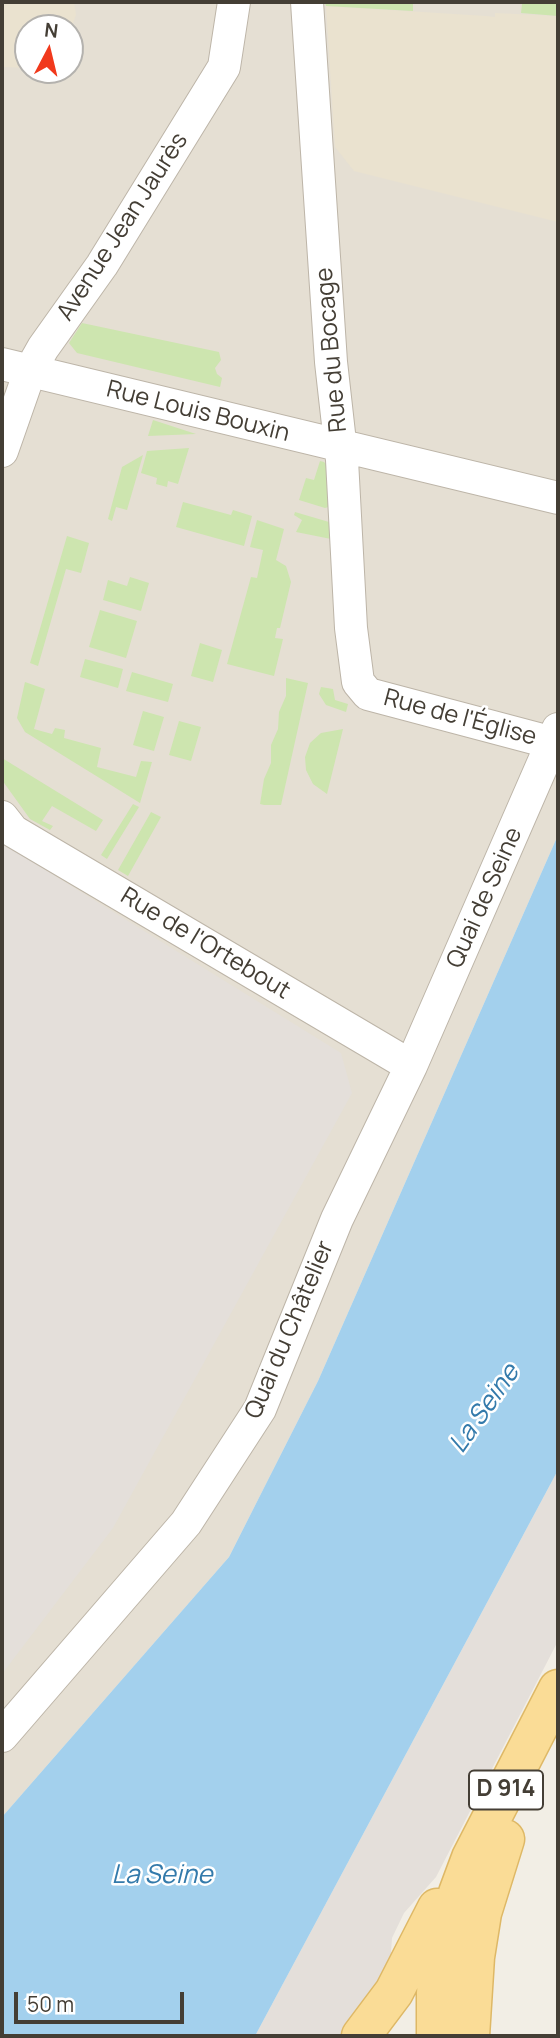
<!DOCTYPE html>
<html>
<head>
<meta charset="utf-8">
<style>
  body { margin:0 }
  #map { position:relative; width:560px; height:2038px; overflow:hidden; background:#f2eee5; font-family:Manrope,sans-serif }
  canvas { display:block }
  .frame { position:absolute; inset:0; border:4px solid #443e35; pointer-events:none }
  .north { position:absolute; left:14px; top:14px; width:70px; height:70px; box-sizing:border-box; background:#fff; border:2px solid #b4b2ae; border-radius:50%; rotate:7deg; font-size:19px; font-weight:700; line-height:28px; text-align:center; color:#443e35 }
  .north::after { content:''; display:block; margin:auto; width:24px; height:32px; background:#f1391c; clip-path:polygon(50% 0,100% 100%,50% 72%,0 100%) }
  .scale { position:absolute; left:14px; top:1992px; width:170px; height:32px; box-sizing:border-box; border:4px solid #443e35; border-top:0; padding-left:9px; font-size:21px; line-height:24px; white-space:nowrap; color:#443e35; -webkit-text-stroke:5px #fff; paint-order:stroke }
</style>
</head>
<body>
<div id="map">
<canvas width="560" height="2038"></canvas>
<div class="frame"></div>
<div class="north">N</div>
<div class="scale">50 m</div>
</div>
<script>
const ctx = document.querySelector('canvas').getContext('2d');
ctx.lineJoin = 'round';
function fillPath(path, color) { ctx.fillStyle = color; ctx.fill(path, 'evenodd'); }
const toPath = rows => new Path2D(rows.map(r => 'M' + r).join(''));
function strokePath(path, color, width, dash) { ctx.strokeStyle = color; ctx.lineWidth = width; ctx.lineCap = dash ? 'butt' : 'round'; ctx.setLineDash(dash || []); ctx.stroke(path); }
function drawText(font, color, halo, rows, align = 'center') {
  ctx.font = font + ' Manrope,sans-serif'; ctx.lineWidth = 5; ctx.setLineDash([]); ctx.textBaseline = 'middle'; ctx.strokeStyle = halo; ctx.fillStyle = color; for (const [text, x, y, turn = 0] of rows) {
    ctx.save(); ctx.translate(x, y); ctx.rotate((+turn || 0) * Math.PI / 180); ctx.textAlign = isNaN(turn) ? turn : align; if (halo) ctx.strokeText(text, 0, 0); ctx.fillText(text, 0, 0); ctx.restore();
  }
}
fillPath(toPath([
  [2,2,558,2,558,835,318,1381,229,1557,2,1817],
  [28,28,70,28,70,70,28,70]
]), '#e5dfd3');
fillPath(toPath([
  [2,843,341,1053,352,1093,113,1528,2,1674],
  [558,1470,558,1641,436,1877,404,1913,392,1938,391,1952,393,1958,367,2004,343,2036,255,2036]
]), '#e4dfda');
fillPath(toPath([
  [2,2,74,2,76,15,70,31,70,28,28,28,28,68,2,67],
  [326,6,486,16,495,17,495,13,558,16,558,222,354,171,335,147]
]), '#eae2cf');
fillPath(toPath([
  [325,2,413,2,413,11,326,6],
  [558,3,558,16,521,13,522,4],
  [82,323,219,352,221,360,215,368,217,374,222,378,220,387,77,353,69,343],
  [153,420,196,434,148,436],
  [189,448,178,484,168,481,167,487,156,484,157,478,141,473,147,451],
  [143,455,127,510,116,507,112,521,108,519,122,467],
  [320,461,324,462,331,470,332,506,325,508,299,500,306,478,314,480],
  [183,502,231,515,233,510,252,516,244,546,176,527],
  [295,512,329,522,334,527,331,539,296,532,302,520,294,515],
  [257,520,284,529,276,560,286,566,291,582,280,628,277,628,275,638,283,639,274,676,227,664,251,577,257,578,263,550,250,547],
  [67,536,89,543,81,573,66,569,38,666,30,663],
  [130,577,149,583,141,611,103,600,108,580,127,586],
  [100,610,137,621,126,658,89,647],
  [200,643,222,650,213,682,191,676],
  [85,659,123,669,118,688,80,677],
  [132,672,173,684,168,702,126,691],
  [286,678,308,683,281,805,264,805,260,804,264,779,271,763,271,745,278,729,279,712,286,696],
  [25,682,45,689,34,729,52,734,55,728,65,730,64,738,101,748,97,767,136,777,141,761,152,762,140,803,25,732,17,718],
  [321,687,333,689,335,700,348,704,346,712,326,705,319,694],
  [143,711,164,717,154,751,133,745],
  [179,721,201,727,191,761,169,755],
  [343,729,327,794,313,784,306,770,305,757,310,743,321,733],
  [2,758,103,820,96,831,52,806,42,821,53,826,50,830,30,819,2,780],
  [133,804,139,807,107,859,101,855],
  [151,812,161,817,128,876,118,870]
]), '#cde5af');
fillPath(toPath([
  [558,835,558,1470,255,2036,2,2036,2,1817,229,1557,318,1381]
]), '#a3d0ed');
const minor = toPath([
  [307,2,331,362,342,460,351,628,358,682,368,694,553,743],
  [2,364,558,498],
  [2,451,30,371,43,348,102,265,224,67,234,2],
  [2,817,13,831,411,1066],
  [2,1736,186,1523,260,1409,337,1219,411,1066,558,729]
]);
const major = toPath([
  [361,2036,394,1992,437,1908],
  [436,2036,436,1993,439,1963,458,1893,471,1858,558,1689],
  [470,2036,475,1957,482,1913,505,1839]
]);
strokePath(minor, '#bdb5a8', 34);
strokePath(major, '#deb866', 41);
strokePath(minor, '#fff', 32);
strokePath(major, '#fadc96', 38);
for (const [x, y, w] of [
  [506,1790,74]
]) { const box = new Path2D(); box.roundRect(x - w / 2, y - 19.5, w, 39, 5); ctx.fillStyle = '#fff'; ctx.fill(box); strokePath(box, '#443e35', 2); }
drawText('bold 23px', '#443e35', null, [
  ["D 914",506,1790]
]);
drawText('24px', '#443e35', '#fff', [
  ["Avenue Jean Jaurès",123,227,-57],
  ["Rue du Bocage",332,350,-95],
  ["Rue Louis Bouxin",198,412,14],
  ["Rue de l'Église",460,718,15],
  ["Quai de Seine",485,898,-66],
  ["Rue de l'Ortebout",205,944,31],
  ["Quai du Châtelier",290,1330,-67]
]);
drawText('italic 26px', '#337aab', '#fff', [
  ["La Seine",485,1409,-55],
  ["La Seine",162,1876]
]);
</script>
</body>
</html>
